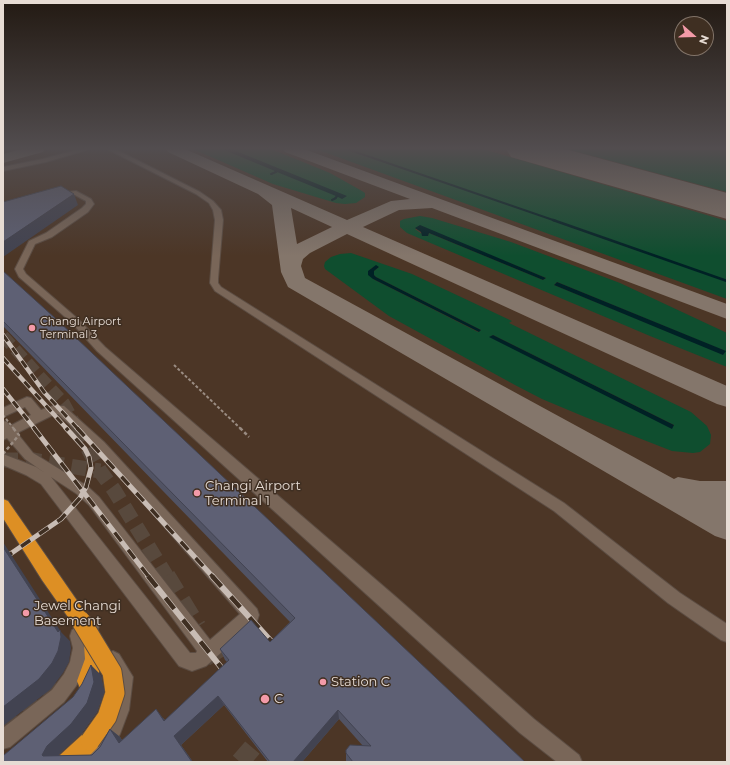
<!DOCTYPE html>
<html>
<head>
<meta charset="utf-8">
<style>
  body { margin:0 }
  #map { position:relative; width:730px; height:765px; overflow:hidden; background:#3f2f22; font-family:Montserrat,sans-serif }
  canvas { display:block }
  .frame { position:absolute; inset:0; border:4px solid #e7dcd4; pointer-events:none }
  .north { position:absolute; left:674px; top:16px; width:40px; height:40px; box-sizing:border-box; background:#3f2f22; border:1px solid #827469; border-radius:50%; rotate:110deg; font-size:11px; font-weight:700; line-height:16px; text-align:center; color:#e7dcd4 }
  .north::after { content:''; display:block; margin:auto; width:14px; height:18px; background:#f39aa8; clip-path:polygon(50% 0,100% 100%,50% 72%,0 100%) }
</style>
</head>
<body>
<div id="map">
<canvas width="730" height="765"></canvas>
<div class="frame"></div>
<div class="north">N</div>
</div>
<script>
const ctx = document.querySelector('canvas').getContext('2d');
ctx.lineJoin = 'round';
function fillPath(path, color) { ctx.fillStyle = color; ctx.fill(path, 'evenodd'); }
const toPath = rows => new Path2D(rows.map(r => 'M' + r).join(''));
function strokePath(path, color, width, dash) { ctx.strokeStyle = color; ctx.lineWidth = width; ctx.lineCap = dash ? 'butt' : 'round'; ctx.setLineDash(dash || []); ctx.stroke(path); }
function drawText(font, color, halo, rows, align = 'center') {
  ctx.font = font + ' Montserrat,sans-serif'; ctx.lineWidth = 3; ctx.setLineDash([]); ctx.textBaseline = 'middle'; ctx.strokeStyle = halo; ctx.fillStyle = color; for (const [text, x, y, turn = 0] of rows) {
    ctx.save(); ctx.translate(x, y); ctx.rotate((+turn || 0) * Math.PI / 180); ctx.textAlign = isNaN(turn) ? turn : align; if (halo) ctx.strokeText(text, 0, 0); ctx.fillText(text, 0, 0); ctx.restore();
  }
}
fillPath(toPath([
  [3,149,727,149,727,762,3,762]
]), '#4c3626');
fillPath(toPath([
  [193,149,271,149,330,173,362,191,365,193,365,197,356,203,345,204,336,203,273,184],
  [316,149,483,149,727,221,727,299],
  [567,149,727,150,727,192],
  [420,216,432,218,511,242,620,283,727,333,727,367,650,336,407,233,400,227,400,221,404,219],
  [420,226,546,278,543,280,429,233,428,236,422,234,415,229],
  [557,282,725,351,723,354,554,285],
  [351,253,412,274,512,321,509,323,691,412,707,426,711,435,710,444,700,452,693,453,672,451,585,417,542,399,515,385,389,316,325,269,324,266,325,262,331,257,340,254],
  [379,267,374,271,374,275,376,277,481,330,478,332,373,279,371,268],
  [493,335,674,425,674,426,490,337]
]), '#0f4e2f');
fillPath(toPath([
  [222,149,231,149,347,196,342,199,338,197,332,200,336,196,277,172,271,175,275,171],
  [420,225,546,278,543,280,429,233,428,236,422,236,421,232,415,228],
  [376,265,379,267,374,271,374,275,376,277,481,330,479,332,373,279,368,275,368,271],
  [557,282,726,351,723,355,554,285],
  [493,335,674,425,672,429,489,337]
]), '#002125');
strokePath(toPath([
  [347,149,556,221],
  [271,174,276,172,276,170],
  [332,200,336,198,337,195]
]), '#002125', 2);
strokePath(toPath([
  [553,220,727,281]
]), '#002125', 2.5);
fillPath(toPath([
  [22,149,45,149,43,152,3,163,3,154,22,149],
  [166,149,185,149,347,220,391,201,410,199,285,152,283,149,304,149,727,304,727,319,432,208,399,210,363,227,727,386,727,407,717,404,347,234,310,253,303,259,301,266,305,278,674,479,678,477,700,481,727,481,727,540,715,536,288,287,281,272,272,205,258,194,168,152,166,149],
  [291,208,332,227,297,244,291,208],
  [533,149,551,149,542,156,537,157,532,156,530,153,533,149]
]), '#84766b');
fillPath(toPath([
  [506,149,565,149,727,193,727,219,511,157,506,149]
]), '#84766b');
strokePath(toPath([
  [3,728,44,695,52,681]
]), '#58493d', 18, [18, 8]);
strokePath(toPath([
  [3,336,64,403,78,429]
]), '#58493d', 12, [12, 6]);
strokePath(toPath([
  [77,428,100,471,114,490,167,577],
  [3,460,33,460,100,471]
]), '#58493d', 15, [15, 8]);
strokePath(toPath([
  [166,576,197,627],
  [208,644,231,681],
  [240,762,259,740,261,731]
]), '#58493d', 19, [19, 10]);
const minor = toPath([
  [80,149,90,149,46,162,3,171,3,167,43,159,80,149],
  [107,149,115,149,200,192,213,201,221,210,223,220,218,279,218,283,221,287,564,503,680,593,727,624,727,642,721,640,668,603,554,511,215,291,210,283,215,220,213,210,209,203,196,194,107,149],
  [76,191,91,199,94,204,88,212,52,237,35,244,23,269,26,274,78,319,105,347,396,597,534,719,579,755,582,762,557,762,520,733,97,351,72,323,19,277,15,269,29,241,46,233,82,208,86,204,86,201,75,195,57,197,54,195,57,193,76,191],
  [27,397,31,398,41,410,53,406,64,406,104,442,257,609,259,615,257,621,206,666,192,671,179,666,41,484,26,475,3,465,3,454,36,467,45,473,25,459,7,438,3,440,3,421,7,422,10,426,31,415,25,407,3,417,3,408,27,397],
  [55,414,58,414,96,448,240,614,210,640,99,497,87,486,33,453,17,433,55,414],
  [51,477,77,494,89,505,197,651,196,653,190,653,51,477],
  [91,618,97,620,99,626,97,632,87,639,89,648,87,664,76,686,64,702,10,747,3,749,3,728,52,690,64,674,70,662,73,648,70,636,72,630,91,618],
  [113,651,119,654,133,677,129,710,120,734,109,754,102,762,80,762,83,755,95,740,111,710,115,679,104,660,107,654,113,651]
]);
const highway = toPath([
  [3,499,8,501,87,615,90,621,87,627,81,630,75,627,42,580,3,518,3,499],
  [93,636,99,639,102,645,103,659,94,688,87,691,80,688,77,681,85,659,84,645,87,639,93,636],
  [90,731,97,734,100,741,97,748,83,762,56,762,60,755,83,734,90,731]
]);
strokePath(minor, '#5c4d43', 2);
strokePath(highway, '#5c4d43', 2);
strokePath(toPath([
  [174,365,241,429]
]), '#9a8c82', 2, [3, 2]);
strokePath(toPath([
  [240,428,249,437]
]), '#9a8c82', 2.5, [3.5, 2.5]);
fillPath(minor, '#796658');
fillPath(highway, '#dd8f24');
const railFar2 = toPath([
  [3,335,44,392,78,429],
  [3,358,67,429],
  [3,389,35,429]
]);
const railFar1 = toPath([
  [34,428,149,577],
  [77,428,213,577],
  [3,559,61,519,80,498,86,487,91,468,89,457,85,449,66,428]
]);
const rail = toPath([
  [148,576,228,676],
  [212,576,278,649]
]);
strokePath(railFar2, '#c8bcb4', 4.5);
strokePath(railFar1, '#c8bcb4', 5);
strokePath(rail, '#c8bcb4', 6);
strokePath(railFar2, '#3f2f22', 3, [8]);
strokePath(railFar1, '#3f2f22', 3.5, [11]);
strokePath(rail, '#3f2f22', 4.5, [14]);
const highwayBridge = toPath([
  [81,621,112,672,115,693,107,717,90,741]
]);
strokePath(highwayBridge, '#5c4d43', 21, []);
strokePath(toPath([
  [3,415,14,429]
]), '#9a8c82', 2, [3, 2]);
strokePath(toPath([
  [3,454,19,435,13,428]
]), '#9a8c82', 2.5, [3.5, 2.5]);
strokePath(highwayBridge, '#dd8f24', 19);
fillPath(toPath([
  [3,271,525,762,347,762,346,761,346,753,363,746,339,719,302,762,268,762,224,705,181,745,193,762,4,755,101,675,104,692,97,712,82,733,59,754,58,756,92,755,100,747,110,729,120,737,122,740,163,718,165,720,227,662,225,660,220,649,270,642,290,622,3,326]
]), '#515364');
fillPath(toPath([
  [74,194,78,205,3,257,3,242],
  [3,542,61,632,70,641,71,648,69,662,63,673,51,689,3,726],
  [91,665,101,675,104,692,97,712,82,733,59,754,55,762,42,755,47,746,71,724],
  [218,696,224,705,181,745,193,762,192,762,174,736],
  [156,709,163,718,171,730,164,721],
  [338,710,339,719,302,762,293,762],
  [110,729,120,737,128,751,119,743]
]), '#424351');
const building = toPath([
  [61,186,74,194,3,242,3,202,61,186],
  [3,271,55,318,525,762,353,762,346,753,346,750,350,745,371,746,338,710,293,762,270,762,218,696,174,736,192,762,3,762,3,755,4,755,73,697,82,684,91,665,94,682,87,703,71,724,47,746,42,755,43,756,92,755,100,747,110,729,119,743,156,709,164,721,229,660,220,649,251,620,270,642,295,618,3,321,3,271],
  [3,547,58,632,60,630,61,637,58,651,52,663,39,679,3,707,3,547]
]);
fillPath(building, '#5e6074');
strokePath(building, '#424351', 1);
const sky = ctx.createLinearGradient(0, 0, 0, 256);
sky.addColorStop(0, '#231a13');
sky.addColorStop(0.58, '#524d4f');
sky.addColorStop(1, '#524d4f00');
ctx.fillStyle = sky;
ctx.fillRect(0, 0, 730, 256);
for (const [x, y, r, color] of [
  [32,328,4,"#f39aa8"],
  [197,493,4,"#f39aa8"],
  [26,613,4,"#f39aa8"],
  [323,682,4,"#f39aa8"],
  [265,699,5,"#f39aa8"]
]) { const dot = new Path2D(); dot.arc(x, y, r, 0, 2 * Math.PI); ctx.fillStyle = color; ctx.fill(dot); strokePath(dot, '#3f2f22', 1.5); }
drawText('11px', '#e7dcd4', '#3f2f22', [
  ["Changi Airport",40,322],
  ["Terminal 3",40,335]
], 'left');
drawText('13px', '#e7dcd4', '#3f2f22', [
  ["Changi Airport",205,486],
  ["Terminal 1",205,501],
  ["Jewel Changi",34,606],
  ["Basement",34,621],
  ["Station C",331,682],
  ["C",274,699]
], 'left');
</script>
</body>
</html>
